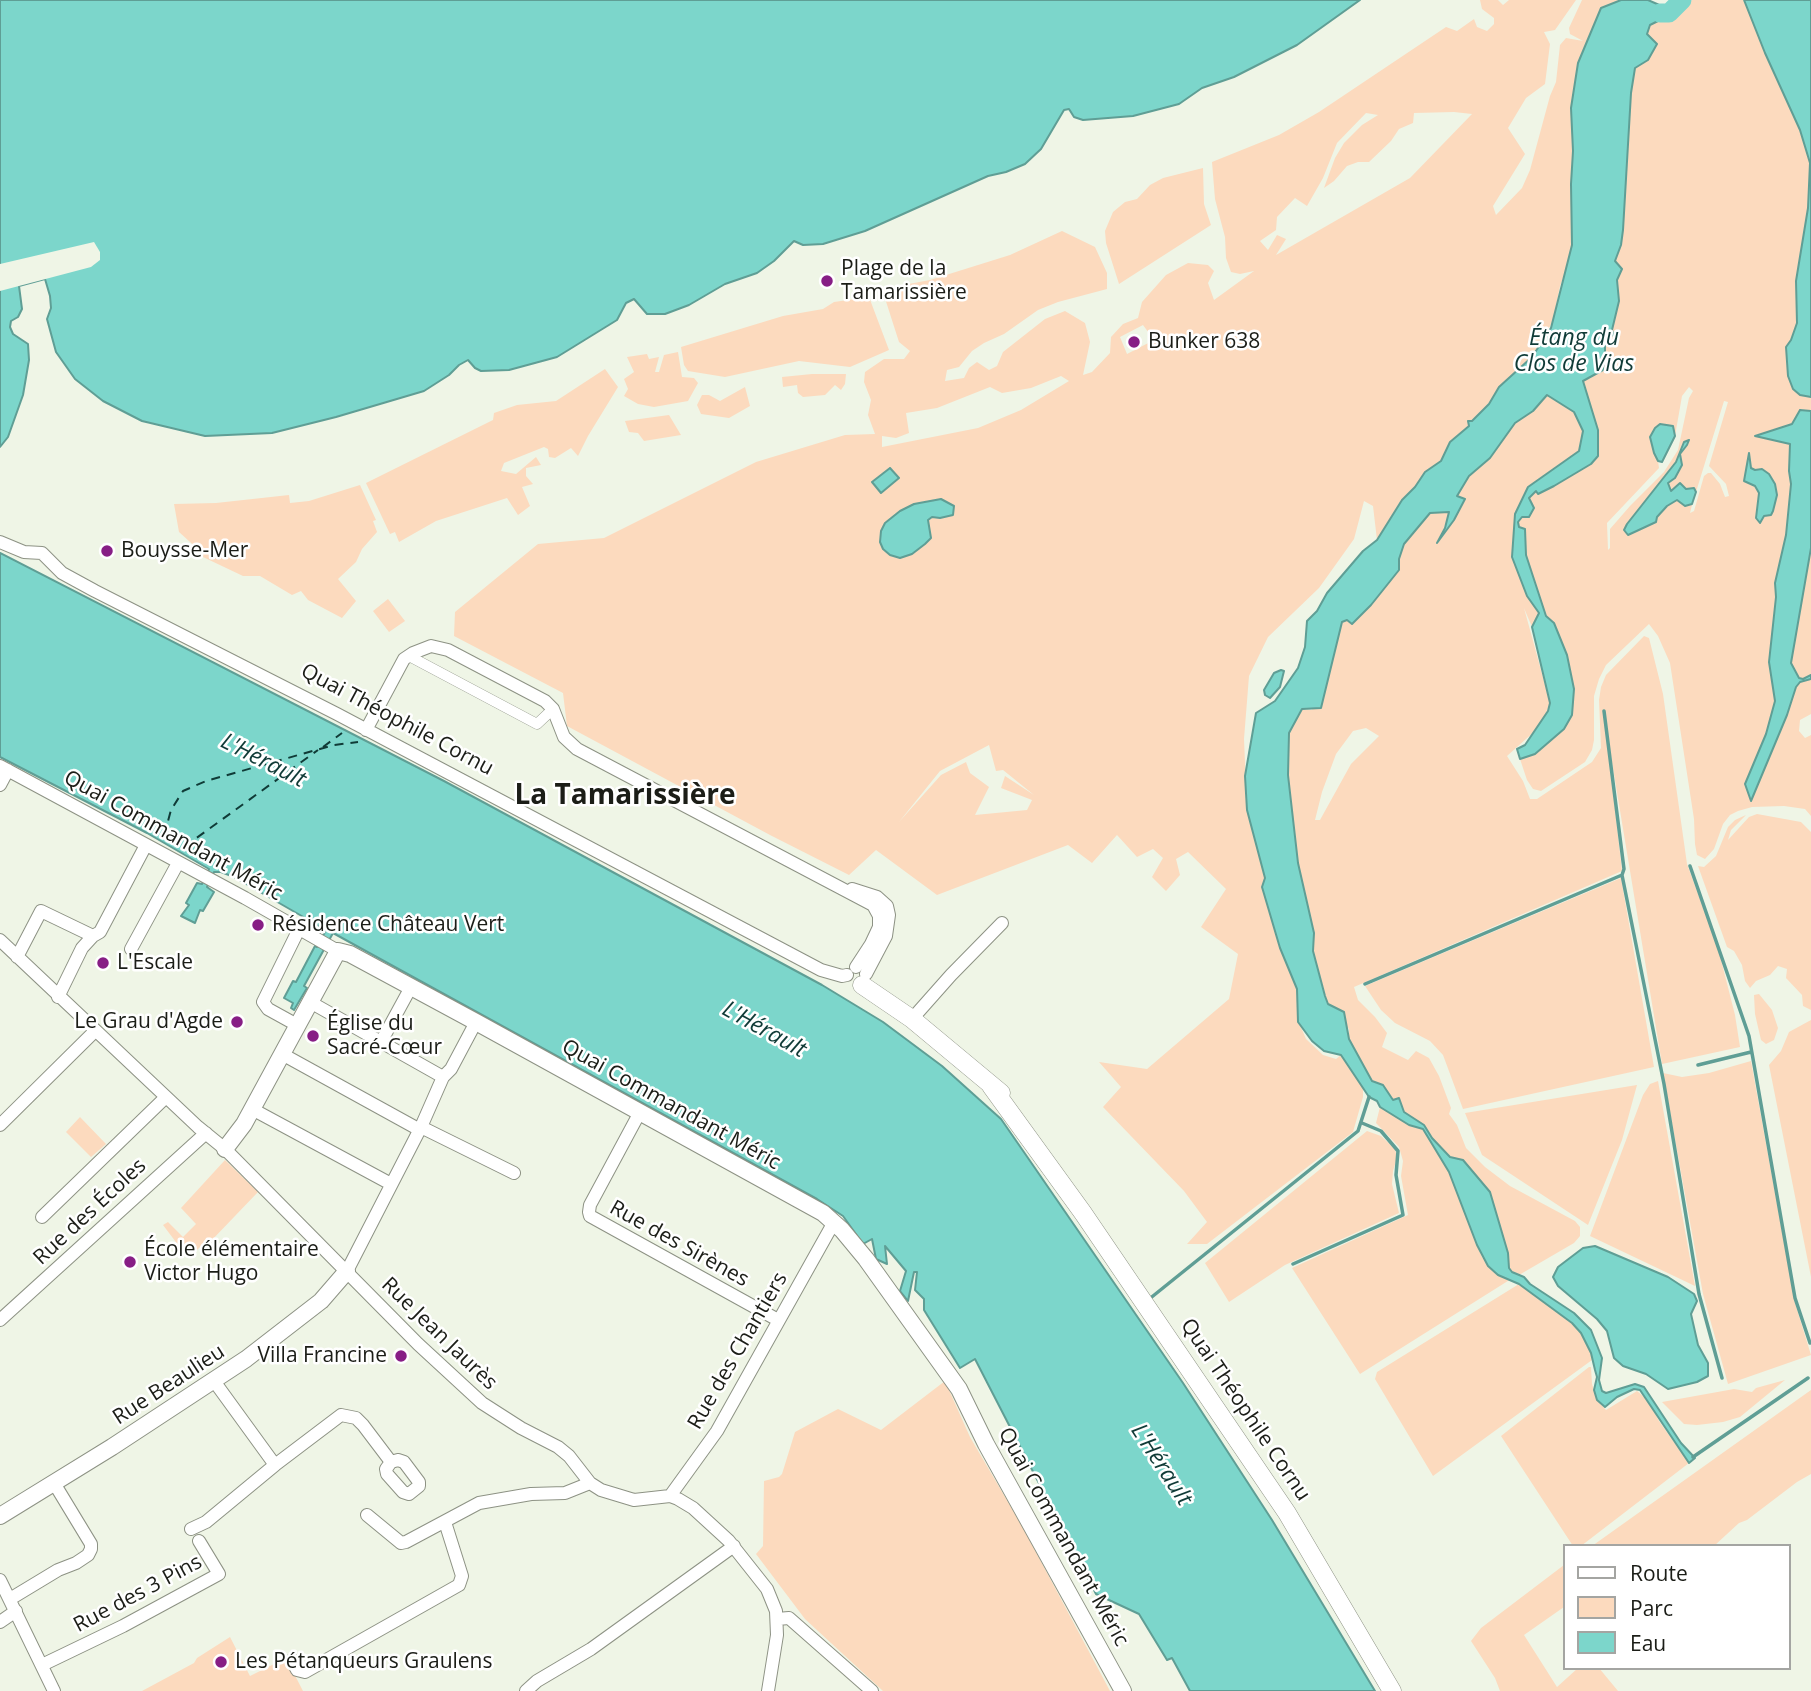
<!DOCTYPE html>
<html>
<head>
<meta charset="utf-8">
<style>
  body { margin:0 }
  #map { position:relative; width:1811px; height:1691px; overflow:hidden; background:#eff5e6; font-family:"Open Sans",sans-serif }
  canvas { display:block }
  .legend { position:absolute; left:1563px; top:1544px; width:228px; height:126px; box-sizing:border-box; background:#fff; border:2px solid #a4a5a2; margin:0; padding:9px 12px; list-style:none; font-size:21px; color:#1b1d17 }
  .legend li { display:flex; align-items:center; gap:14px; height:35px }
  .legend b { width:35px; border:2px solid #a4a5a2 }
</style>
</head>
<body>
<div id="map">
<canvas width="1811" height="1691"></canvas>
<ul class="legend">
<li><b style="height:9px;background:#fff"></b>Route</li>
<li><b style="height:19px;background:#fcdabe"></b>Parc</li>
<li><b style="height:19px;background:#7cd6cb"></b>Eau</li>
</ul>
</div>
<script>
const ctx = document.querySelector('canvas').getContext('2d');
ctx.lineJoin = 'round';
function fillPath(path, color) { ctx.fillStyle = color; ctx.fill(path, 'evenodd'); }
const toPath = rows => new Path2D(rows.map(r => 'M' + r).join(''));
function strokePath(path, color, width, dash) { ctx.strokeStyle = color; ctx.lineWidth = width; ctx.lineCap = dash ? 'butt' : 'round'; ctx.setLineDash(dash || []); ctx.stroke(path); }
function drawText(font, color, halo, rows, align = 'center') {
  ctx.font = font + ' "Open Sans",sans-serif'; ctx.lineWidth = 5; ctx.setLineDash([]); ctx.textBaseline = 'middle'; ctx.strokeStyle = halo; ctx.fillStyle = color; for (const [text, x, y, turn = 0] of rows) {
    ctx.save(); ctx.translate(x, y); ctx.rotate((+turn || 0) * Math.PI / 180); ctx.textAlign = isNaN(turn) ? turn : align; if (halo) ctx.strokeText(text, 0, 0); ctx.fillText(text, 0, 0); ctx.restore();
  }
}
fillPath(toPath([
  [1480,0,1498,0,1503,5,1509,0,1576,0,1555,30,1544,32,1550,44,1545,84,1526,98,1508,128,1525,154,1493,206,1496,215,1522,188,1530,170,1550,96,1556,82,1560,45,1566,38,1583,41,1570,34,1569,28,1582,0,1621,0,1601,8,1578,63,1571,108,1573,151,1571,184,1572,245,1569,263,1560,286,1553,321,1532,357,1499,387,1489,404,1457,438,1450,442,1441,461,1425,472,1415,487,1401,500,1377,540,1373,506,1364,501,1354,539,1319,588,1268,637,1249,676,1244,739,1247,810,1265,878,1262,887,1280,948,1290,969,1299,998,1297,1018,1306,1039,1323,1055,1336,1059,1341,1055,1363,1088,1363,1097,1353,1132,1207,1244,1187,1244,1207,1222,1184,1191,1103,1107,1121,1087,1099,1062,1147,1069,1229,999,1238,954,1201,927,1226,889,1188,852,1176,859,1180,875,1166,891,1152,877,1163,858,1153,849,1137,857,1117,835,1092,863,1068,845,937,895,876,850,849,875,770,835,567,726,563,693,454,636,455,612,538,544,604,538,756,462,845,435,875,434,868,415,871,400,864,382,865,372,884,359,904,359,910,351,899,342,882,289,930,280,1010,255,1062,231,1095,247,1107,273,1107,289,1058,302,1038,310,1004,334,984,343,972,351,959,367,947,370,945,381,964,378,969,368,977,362,989,370,997,366,1003,352,1045,319,1065,311,1085,323,1090,342,1083,375,1092,372,1110,353,1111,337,1123,324,1138,318,1142,302,1166,275,1188,263,1208,265,1214,271,1208,283,1214,300,1254,271,1240,274,1231,272,1226,258,1225,237,1215,199,1212,162,1279,135,1319,112,1446,27,1457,31,1474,19,1477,27,1487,31,1494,24,1494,18,1482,9],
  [1454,112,1472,114,1410,178,1276,255,1286,239,1277,235,1268,250,1260,241,1276,230,1277,217,1295,198,1307,206,1323,178,1337,143,1366,113,1378,115,1362,125,1344,143,1335,158,1324,188,1334,181,1347,166,1358,162,1369,162,1391,141,1399,129,1413,123,1414,113],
  [1143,325,1154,340,1127,354,1120,337],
  [1061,376,1069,381,1021,410,978,428,882,447,882,436,896,438,909,433,906,413,937,408,990,387,1002,393,1031,388],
  [989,745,996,771,1003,770,1034,795,1005,776,1001,788,1032,800,1027,810,975,815,989,787,970,773,966,762,941,775,899,822,940,771],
  [1692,0,1744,0,1765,53,1800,130,1809,158,1810,172,1808,208,1796,281,1797,323,1791,340,1786,347,1786,356,1796,392,1811,397,1811,411,1800,410,1792,424,1757,435,1791,444,1789,471,1791,484,1786,535,1775,583,1776,597,1769,662,1775,701,1766,734,1745,784,1751,800,1775,745,1796,687,1800,682,1811,679,1811,714,1800,720,1799,731,1805,738,1811,735,1811,816,1805,809,1784,806,1752,807,1738,811,1730,815,1723,824,1714,849,1705,859,1697,855,1695,844,1694,819,1670,663,1658,636,1649,624,1606,665,1599,679,1594,696,1594,740,1592,750,1585,762,1541,791,1533,789,1527,780,1520,759,1535,754,1565,728,1572,714,1574,689,1567,655,1554,624,1546,616,1526,555,1525,529,1519,527,1518,522,1529,498,1536,490,1591,464,1598,430,1583,381,1591,378,1604,363,1605,345,1617,312,1617,280,1622,269,1615,261,1621,245,1629,106,1635,68,1648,60,1657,44,1647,34,1650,25,1658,21,1665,22,1672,19],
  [1689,387,1693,391,1689,398,1678,450,1664,472,1630,506,1610,529,1610,548,1608,550,1607,523,1659,468,1658,461,1651,444,1652,432,1673,426,1675,436,1682,396],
  [1724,401,1728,402,1709,466,1726,484,1729,496,1725,497,1720,484,1711,473,1708,473,1704,476,1694,511,1690,513,1692,505,1685,506,1677,499,1667,506,1657,517,1627,524,1676,462,1679,454,1682,465,1668,483,1670,491,1694,488,1696,492],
  [1203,168,1204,204,1211,225,1119,284,1106,243,1105,231,1113,212,1125,202,1137,199,1150,185,1163,178],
  [869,297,889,350,850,367,799,361,725,377,688,371,684,365,681,347,783,316,823,309,834,302],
  [678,352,682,377,694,378,698,383,688,401,654,407,638,404,624,396,628,389,624,379,634,372,627,357,647,354,649,359,659,357,655,372,659,372,664,355],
  [605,369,618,387,588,436,578,456,571,448,555,458,549,457,548,449,544,447,504,463,501,471,516,474,536,457,541,465,526,468,526,476,533,484,522,487,530,506,518,515,507,498,436,521,399,542,395,532,390,534,366,483,493,420,494,413,517,405,556,401],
  [812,374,846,374,845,384,841,390,835,385,825,395,803,397,798,393,797,385,783,387,782,377],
  [745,387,750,406,729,418,701,414,697,405,702,395,709,395,720,401],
  [1547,395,1574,412,1583,431,1579,451,1528,487,1515,514,1512,558,1527,596,1539,613,1532,627,1524,608,1550,703,1544,718,1536,730,1507,756,1523,781,1530,799,1537,799,1592,762,1601,748,1599,700,1601,687,1606,675,1644,636,1649,638,1663,694,1687,864,1718,948,1735,1015,1740,1047,1662,1064,1605,720,1622,871,1354,987,1358,1000,1375,1017,1387,1033,1382,1047,1408,1060,1416,1051,1429,1058,1439,1076,1451,1108,1449,1114,1457,1125,1466,1148,1485,1167,1510,1186,1575,1221,1580,1227,1580,1236,1574,1243,1519,1275,1512,1272,1509,1268,1508,1253,1450,1157,1432,1138,1424,1125,1404,1112,1399,1099,1393,1100,1383,1085,1372,1081,1349,1039,1349,1029,1328,1004,1313,951,1314,937,1298,863,1288,775,1287,746,1289,733,1296,719,1302,709,1312,710,1329,674,1342,622,1371,605,1399,559,1404,544,1430,513,1450,512,1441,535,1454,520,1465,500,1457,496,1469,476,1490,458,1515,423,1533,411],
  [1366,728,1379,736,1351,764,1320,820,1315,820,1322,792,1336,754,1353,731],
  [669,415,681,435,644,441,638,433,629,432,625,421],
  [360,485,376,520,373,521,377,532,362,549,356,562,338,579,356,601,342,618,308,600,301,591,292,595,260,576,243,576,203,557,200,551,179,532,174,504,216,503,289,495,290,503,309,501],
  [1811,548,1811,675,1803,680,1799,679,1791,663],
  [388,599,405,621,389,632,373,611],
  [1757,814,1801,822,1811,832,1811,1010,1803,1006,1802,995,1786,978,1787,969,1778,966,1770,975,1756,981,1750,988,1745,981,1742,965,1734,951,1727,947,1698,866,1704,867,1716,856,1728,827,1735,820,1746,815,1731,830,1728,840,1749,817],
  [1621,878,1654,1067,1463,1109,1443,1055,1430,1041,1395,1023,1381,1010,1365,986],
  [1759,994,1772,1010,1778,1028,1774,1040,1766,1044,1761,1040,1755,1014,1754,995],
  [1811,1020,1811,1277,1769,1065,1781,1051,1789,1032],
  [1751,1061,1795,1303,1811,1355,1728,1384,1703,1294,1663,1073,1682,1077,1709,1073],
  [1658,1081,1695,1286,1590,1236,1643,1095,1650,1084],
  [1637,1085,1622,1140,1588,1225,1482,1155,1465,1113],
  [1380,1107,1409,1125,1423,1129,1449,1172,1482,1257,1495,1272,1511,1279,1360,1374,1292,1268,1408,1215,1401,1176,1403,1161,1399,1147,1376,1123],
  [80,1117,106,1144,91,1157,66,1132],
  [1367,1131,1381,1136,1395,1149,1397,1158,1393,1171,1392,1184,1399,1213,1285,1265,1229,1302,1205,1263],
  [225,1160,258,1192,211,1241,209,1239,188,1258,163,1225,168,1222,183,1237,196,1224,181,1208],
  [1519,1284,1572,1323,1582,1334,1591,1353,1592,1360,1433,1476,1375,1379,1377,1372],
  [1589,1367,1591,1367,1592,1384,1597,1400,1606,1410,1637,1391,1648,1400,1659,1421,1689,1463,1581,1546,1573,1546,1501,1436],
  [1785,1380,1740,1417,1723,1422,1697,1425,1684,1424,1662,1402,1734,1389,1752,1392,1756,1388],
  [945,1381,970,1437,1022,1526,1110,1691,883,1691,805,1619,756,1554,763,1546,764,1481,779,1477,782,1474,795,1432,838,1409,881,1430],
  [1811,1390,1811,1474,1797,1482,1747,1520,1739,1523,1714,1546,1592,1546],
  [1564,1565,1564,1607,1524,1635,1557,1687,1578,1668,1599,1668,1618,1691,1500,1691,1495,1678,1471,1641,1481,1628],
  [230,1637,250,1676,286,1658,303,1691,142,1691,194,1663,197,1658]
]), '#fcdabe');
const water = toPath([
  [0,0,1360,0,1297,45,1234,77,1202,88,1179,104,1133,116,1083,120,1074,117,1069,109,1064,110,1041,149,1025,164,1006,172,988,176,865,231,823,244,803,245,794,241,774,261,757,273,725,284,689,305,665,314,647,314,634,299,626,303,617,320,557,357,509,370,481,371,475,368,468,360,459,365,449,375,424,391,336,417,272,433,205,436,142,421,103,401,75,379,56,352,47,319,51,308,50,296,45,279,19,286,22,309,18,317,11,321,10,327,13,334,28,344,29,360,23,395,8,437,0,447,0,0],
  [1621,0,1648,0,1664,7,1658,21,1650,25,1647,34,1657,44,1648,60,1635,68,1631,93,1623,230,1621,245,1615,261,1622,269,1617,280,1619,301,1612,330,1614,335,1610,336,1605,345,1605,353,1609,360,1604,363,1603,370,1583,381,1598,430,1598,456,1591,464,1554,486,1538,494,1536,491,1529,498,1534,508,1529,517,1522,517,1518,522,1519,527,1525,529,1526,555,1546,616,1554,623,1567,655,1574,689,1572,715,1564,729,1535,754,1520,759,1517,749,1525,745,1548,711,1550,703,1532,627,1539,613,1527,596,1512,557,1515,514,1528,487,1579,451,1583,431,1574,412,1547,395,1533,411,1515,423,1490,458,1469,476,1457,496,1465,499,1454,520,1437,543,1445,528,1449,512,1430,513,1404,544,1399,559,1399,570,1371,605,1352,624,1347,620,1342,622,1321,708,1302,709,1289,733,1288,775,1298,863,1314,933,1313,951,1325,996,1328,1004,1344,1012,1349,1039,1372,1081,1383,1085,1393,1100,1399,1098,1404,1112,1424,1125,1432,1138,1450,1157,1463,1160,1490,1192,1508,1253,1509,1268,1512,1272,1524,1277,1530,1284,1574,1313,1591,1330,1602,1358,1599,1380,1602,1391,1606,1393,1635,1384,1644,1387,1681,1443,1695,1458,1689,1463,1640,1390,1634,1389,1617,1397,1605,1407,1597,1400,1594,1390,1597,1377,1595,1370,1591,1353,1581,1333,1572,1323,1519,1284,1498,1275,1488,1266,1477,1245,1449,1172,1423,1129,1409,1125,1380,1107,1377,1101,1369,1097,1341,1055,1324,1051,1312,1041,1298,1022,1297,989,1280,948,1262,887,1265,878,1247,810,1245,776,1256,713,1275,701,1298,668,1305,647,1307,621,1317,611,1327,593,1363,551,1377,540,1402,500,1415,487,1425,472,1441,461,1450,442,1469,426,1468,421,1472,421,1489,404,1499,387,1532,357,1551,328,1572,245,1571,184,1573,151,1571,108,1578,63,1601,8,1621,0],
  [1744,0,1811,0,1811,397,1800,395,1793,389,1788,376,1786,347,1791,340,1797,323,1796,281,1808,208,1810,163,1800,130,1765,53,1744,0],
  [1800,410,1811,411,1811,548,1791,663,1799,678,1803,679,1811,675,1811,679,1800,682,1796,687,1787,715,1751,801,1745,784,1766,734,1775,701,1769,662,1776,597,1775,583,1786,535,1791,484,1789,471,1790,444,1755,436,1792,424,1800,410],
  [1660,424,1673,426,1675,436,1662,462,1658,461,1654,453,1650,437,1655,428,1660,424],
  [1689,440,1687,445,1680,454,1682,465,1675,478,1668,483,1671,491,1680,483,1686,489,1694,488,1696,492,1692,504,1685,506,1677,500,1667,506,1657,517,1656,522,1628,535,1624,530,1627,524,1676,462,1684,442,1689,440],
  [1749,453,1751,468,1755,470,1762,469,1769,474,1775,484,1777,495,1773,511,1771,515,1764,516,1760,523,1756,518,1759,493,1755,486,1744,481,1749,453],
  [890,468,899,478,881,493,872,482,890,468],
  [941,499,954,506,953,515,940,518,932,517,928,520,931,538,925,544,912,554,900,558,890,555,883,549,880,542,881,531,885,523,900,511,914,504,941,499],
  [0,553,444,781,822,985,883,1022,942,1066,1001,1119,1028,1158,1183,1383,1272,1520,1375,1691,1190,1691,1172,1658,1167,1660,1139,1614,1096,1594,975,1359,960,1368,924,1310,924,1299,915,1290,917,1272,914,1272,908,1301,900,1291,906,1271,885,1246,887,1264,876,1259,872,1239,863,1244,843,1216,817,1199,333,933,304,986,307,988,294,1010,291,1008,293,1003,284,998,293,981,296,982,315,946,317,947,326,930,234,877,221,872,214,872,207,887,214,892,203,911,200,910,195,923,181,916,189,905,186,903,197,883,202,884,209,869,147,833,0,757,0,553],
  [1281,670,1284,671,1280,687,1270,698,1265,695,1264,690,1274,673,1281,670],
  [1595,1246,1668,1277,1694,1294,1697,1301,1691,1314,1698,1345,1708,1363,1708,1376,1697,1382,1668,1389,1646,1374,1623,1366,1614,1358,1607,1331,1597,1319,1558,1286,1553,1277,1558,1267,1583,1248,1595,1246]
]);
fillPath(water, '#7cd6cb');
strokePath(water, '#5f9e95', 2);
fillPath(toPath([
  [94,242,100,252,100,260,91,267,0,291,0,264]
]), '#eff5e6');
strokePath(toPath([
  [1604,711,1624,869,1622,875,1664,1084,1699,1294,1722,1378],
  [1690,866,1749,1036,1795,1298,1810,1343],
  [1365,984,1622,875],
  [1698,1065,1751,1052],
  [1293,1264,1403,1215,1396,1175,1398,1151,1381,1131,1362,1123],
  [1148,1300,1358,1131,1369,1097],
  [1693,1457,1808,1378]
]), '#5f9e95', 3.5);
strokePath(toPath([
  [1660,13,1669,13,1682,0]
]), '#7cd6cb', 19);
strokePath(toPath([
  [323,747,342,733],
  [164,836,171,810,183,791,206,781,334,745,358,742],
  [184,847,318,750]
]), '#103b37', 2, [9, 7]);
const pedestrian = toPath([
  [409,656,537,724,553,709]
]);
const minor = toPath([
  [0,542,24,552,42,553,62,573,95,591,337,714,821,970,842,976,847,975],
  [366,730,404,659,413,653,431,646,448,650,545,701,553,709,564,737,577,749,873,905,879,916,879,927,871,944,856,967],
  [0,766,245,898,338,951],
  [0,785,8,770],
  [852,889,877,897,887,906,889,915,886,936,866,974],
  [93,936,100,932,146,845],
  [0,940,198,1127,225,1149,418,1344,482,1403,521,1428,558,1447,569,1456,590,1483,601,1490,634,1500,670,1496,678,1499,693,1508,729,1541,767,1589,776,1611,777,1635,768,1691],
  [131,949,178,863],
  [17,957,41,911,93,936,82,948,58,997],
  [310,1002,443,1077],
  [912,1019,951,975,1002,923],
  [297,1025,268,1009,263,1002,299,929],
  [381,1042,411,987],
  [282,1054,420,1130],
  [252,1109,391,1184],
  [640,1112,590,1205,589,1212,590,1216,778,1320],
  [0,1125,95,1031],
  [421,1127,514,1173],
  [42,1217,166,1097],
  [347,1271,421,1127,443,1077,451,1069,476,1022],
  [0,1320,206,1133],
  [214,1381,275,1465,341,1415,356,1418,363,1425,391,1462],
  [398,1460,404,1462,419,1482,419,1486,409,1494,403,1492,387,1474,386,1469,391,1462,398,1460],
  [670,1496,717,1431,834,1222],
  [367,1515,401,1543,406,1542,479,1503,531,1494,565,1493,590,1483],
  [191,1529,206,1522,275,1465],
  [0,1580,54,1691],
  [10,1599,58,1570,76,1563,88,1555,91,1549,91,1544,54,1483],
  [777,1619,789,1618,872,1691],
  [0,1622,16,1611],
  [292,1660,297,1670,305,1672,459,1585,462,1576,445,1522],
  [42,1665,123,1626,219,1574,199,1541],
  [526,1691,537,1681,591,1649,734,1546]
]);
const tertiary = toPath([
  [225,1149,244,1124,338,951,350,954,476,1022,823,1213,842,1230,866,1259,959,1389,986,1444,1123,1691],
  [0,1516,112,1447,246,1359,321,1301,347,1271]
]);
const secondary = toPath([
  [862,985,912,1019,1001,1093],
  [991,1086,1083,1213,1287,1513,1392,1691]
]);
strokePath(pedestrian, '#8d9284', 11);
strokePath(minor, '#8d9284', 14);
strokePath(tertiary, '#8d9284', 18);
strokePath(secondary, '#8d9284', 19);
strokePath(pedestrian, '#fff', 10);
strokePath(minor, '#fff', 12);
strokePath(tertiary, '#fff', 16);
strokePath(secondary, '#fff', 18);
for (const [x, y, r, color] of [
  [827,281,7,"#871e85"],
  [1134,342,7,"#871e85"],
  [107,551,7,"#871e85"],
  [258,925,7,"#871e85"],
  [103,963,7,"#871e85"],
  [237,1022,7,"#871e85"],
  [313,1036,7,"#871e85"],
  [130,1262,7,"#871e85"],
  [401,1356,7,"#871e85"],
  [221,1662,7,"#871e85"]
]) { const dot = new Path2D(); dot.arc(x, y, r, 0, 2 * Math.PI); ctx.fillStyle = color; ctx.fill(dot); strokePath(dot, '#fff', 2.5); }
drawText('21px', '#1b1d17', '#fff', [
  ["Plage de la",841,269],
  ["Tamarissière",841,293],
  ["Bunker 638",1148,342],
  ["Bouysse-Mer",121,551],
  ["Résidence Château Vert",272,925],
  ["L'Escale",117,963],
  ["Le Grau d'Agde",223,1022,"right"],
  ["Église du",327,1024],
  ["Sacré-Cœur",327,1048],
  ["École élémentaire",144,1250],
  ["Victor Hugo",144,1274],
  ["Villa Francine",387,1356,"right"],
  ["Les Pétanqueurs Graulens",235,1662]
], 'left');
drawText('21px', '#1b1d17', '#fff', [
  ["Quai Théophile Cornu",397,720,28],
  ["Quai Commandant Méric",173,836,29],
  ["Quai Commandant Méric",671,1105,29],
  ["Rue des Écoles",90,1212,-43],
  ["Rue des Sirènes",679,1244,29],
  ["Rue Jean Jaurès",439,1334,44],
  ["Rue des Chantiers",738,1351,-60],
  ["Rue Beaulieu",169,1385,-33],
  ["Quai Théophile Cornu",1245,1410,56],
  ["Quai Commandant Méric",1063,1537,61],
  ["Rue des 3 Pins",138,1594,-28]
]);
drawText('italic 23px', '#103b37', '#fff', [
  ["Étang du",1574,338],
  ["Clos de Vias",1574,364],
  ["L'Hérault",263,761,27],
  ["L'Hérault",764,1030,29],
  ["L'Hérault",1161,1465,57]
]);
drawText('bold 28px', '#1b1d17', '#fff', [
  ["La Tamarissière",625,796]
]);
</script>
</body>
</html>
